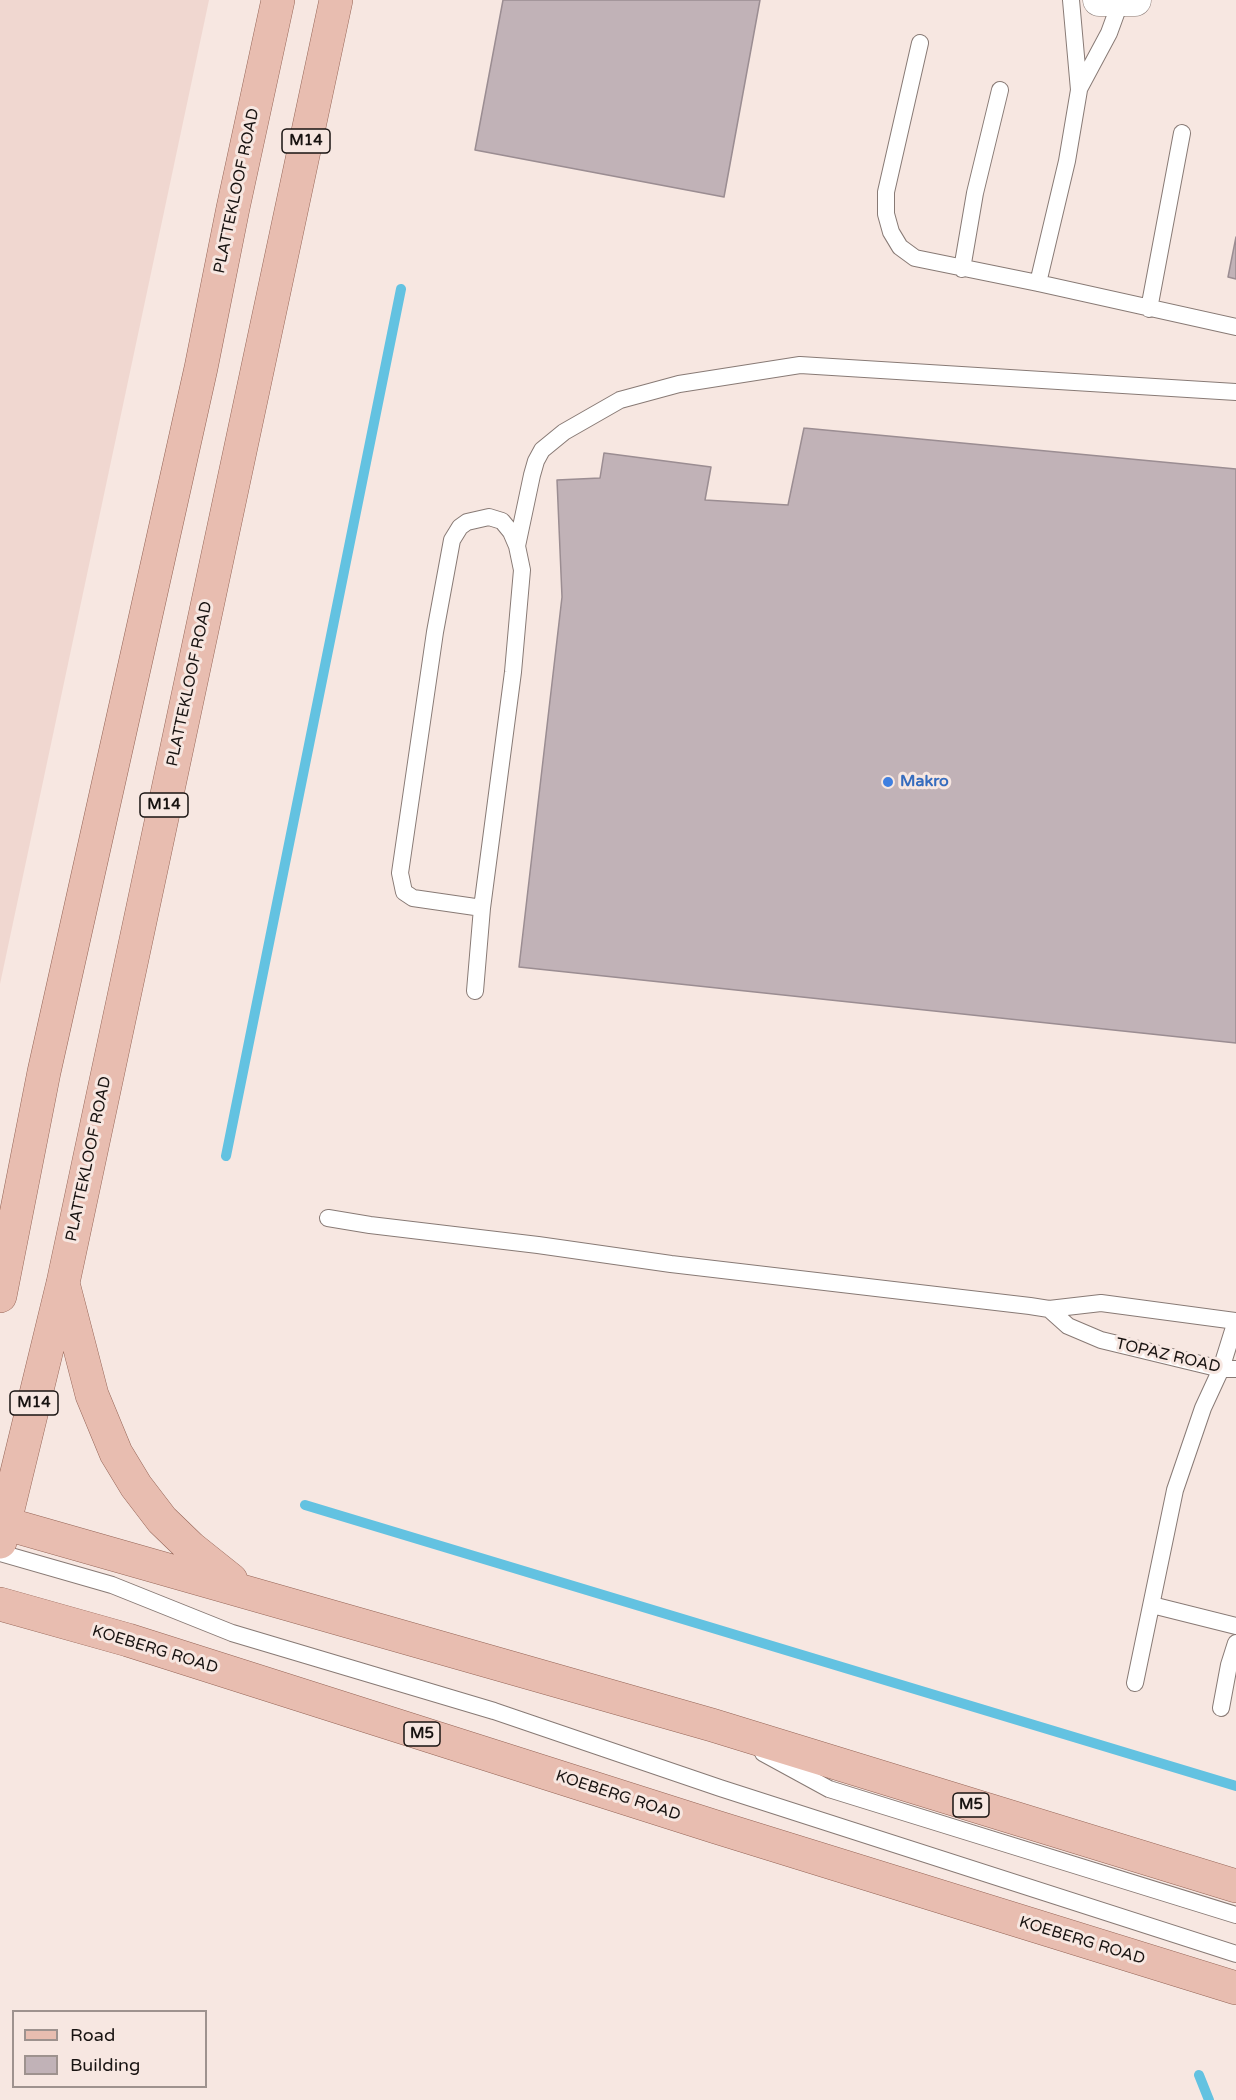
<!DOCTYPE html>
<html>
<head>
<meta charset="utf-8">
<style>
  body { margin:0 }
  #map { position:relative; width:1236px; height:2100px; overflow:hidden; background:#f7e7e1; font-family:"Varela Round",sans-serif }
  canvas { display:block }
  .legend { position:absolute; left:12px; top:2010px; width:195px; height:78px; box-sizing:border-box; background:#f7e7e1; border:2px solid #9e928e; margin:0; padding:8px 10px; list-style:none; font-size:18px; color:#181311 }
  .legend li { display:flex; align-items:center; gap:12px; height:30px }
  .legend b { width:30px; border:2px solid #9e928e }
</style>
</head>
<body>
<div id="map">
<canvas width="1236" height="2100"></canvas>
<ul class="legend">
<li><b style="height:8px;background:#e8bdb0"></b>Road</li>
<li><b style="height:16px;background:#c1b2b7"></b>Building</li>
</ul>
</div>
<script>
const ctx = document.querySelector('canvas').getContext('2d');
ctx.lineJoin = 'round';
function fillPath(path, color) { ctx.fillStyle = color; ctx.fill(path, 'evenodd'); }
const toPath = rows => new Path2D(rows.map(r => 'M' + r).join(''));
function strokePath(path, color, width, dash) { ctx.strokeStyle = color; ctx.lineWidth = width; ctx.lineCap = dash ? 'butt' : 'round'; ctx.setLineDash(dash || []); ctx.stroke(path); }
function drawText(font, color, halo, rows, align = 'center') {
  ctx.font = font + ' "Varela Round",sans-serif'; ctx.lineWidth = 6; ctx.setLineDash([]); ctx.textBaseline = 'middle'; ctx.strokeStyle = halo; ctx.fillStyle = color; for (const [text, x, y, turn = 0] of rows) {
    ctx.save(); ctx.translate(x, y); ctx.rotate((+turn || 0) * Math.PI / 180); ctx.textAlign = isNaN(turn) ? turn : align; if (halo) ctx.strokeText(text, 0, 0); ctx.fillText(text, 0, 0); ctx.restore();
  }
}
fillPath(toPath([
  [0,0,209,0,0,984]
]), '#f0d7d0');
strokePath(toPath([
  [226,1156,401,289],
  [305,1505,1236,1786],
  [1199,2075,1209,2100]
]), '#63c2e1', 10);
const building = toPath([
  [503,0,760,0,724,197,475,150,503,0],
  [1236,237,1236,279,1228,277,1236,237],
  [804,428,1236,469,1236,1043,519,967,562,597,557,480,600,478,604,453,711,467,705,500,788,505,804,428]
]);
fillPath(building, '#c1b2b7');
strokePath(building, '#9b8d92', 1.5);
const service = toPath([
  [920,43,886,192,886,214,891,232,900,247,915,258,1038,283,1236,327],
  [1079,89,1109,33,1121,0],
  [962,269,975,193,1000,90],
  [1038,283,1067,161,1079,90,1071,0],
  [1149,309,1182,133],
  [517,546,532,475,536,461,542,450,564,432,620,400,679,384,800,365,1236,392],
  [475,991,482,908,513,672,522,570,517,546,511,532,502,521,489,517,467,522,460,527,452,540,435,632,400,873,404,892,413,898,482,908],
  [328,1218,370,1225,538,1245,671,1264,1030,1306,1049,1309,1101,1303,1236,1321,1221,1369,1203,1408,1175,1490,1135,1683],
  [1049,1309,1068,1326,1101,1340,1221,1369,1236,1369],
  [0,1553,112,1585,232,1633,494,1711,720,1788,1236,1954],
  [1152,1605,1236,1626],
  [1221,1708,1229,1665,1236,1643],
  [763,1753,829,1789,1236,1915]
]);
const minor = toPath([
  [1099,0,1135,0]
]);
const primary = toPath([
  [64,1287,92,1395,116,1453,136,1486,162,1520,191,1548,231,1580],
  [0,1296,44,1072,201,368,233,208,278,0],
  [0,1522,712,1725,1236,1886],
  [0,1542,63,1283,336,0],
  [0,1604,128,1640,716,1827,1236,1988]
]);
strokePath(service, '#887a75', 18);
strokePath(minor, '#887a75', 33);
strokePath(primary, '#956557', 34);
strokePath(service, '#fff', 16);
strokePath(minor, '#fff', 32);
strokePath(primary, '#e8bdb0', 33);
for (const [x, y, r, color] of [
  [888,782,6,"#3f7fe0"]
]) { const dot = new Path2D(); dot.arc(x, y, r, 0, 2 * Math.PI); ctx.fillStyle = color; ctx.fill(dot); strokePath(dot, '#f7e7e1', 2); }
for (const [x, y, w] of [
  [306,141,48],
  [164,805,48],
  [34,1403,48],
  [422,1734,36],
  [971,1805,36]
]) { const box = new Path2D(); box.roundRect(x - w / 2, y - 12, w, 24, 4.5); ctx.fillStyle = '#f7e7e1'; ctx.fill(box); strokePath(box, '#181311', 1.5); }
drawText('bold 15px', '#181311', null, [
  ["M14",306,141],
  ["M14",164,805],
  ["M14",34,1403],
  ["M5",422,1734],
  ["M5",971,1805]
]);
drawText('16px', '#181311', '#f7e7e1', [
  ["PLATTEKLOOF ROAD",237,191,-78],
  ["PLATTEKLOOF ROAD",190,684,-78],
  ["PLATTEKLOOF ROAD",89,1159,-78],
  ["TOPAZ ROAD",1168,1356,13],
  ["KOEBERG ROAD",155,1650,17],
  ["KOEBERG ROAD",618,1796,18],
  ["KOEBERG ROAD",1082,1941,17]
]);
drawText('bold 16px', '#366cbe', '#f7e7e1', [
  ["Makro",900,782]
], 'left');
</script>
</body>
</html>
